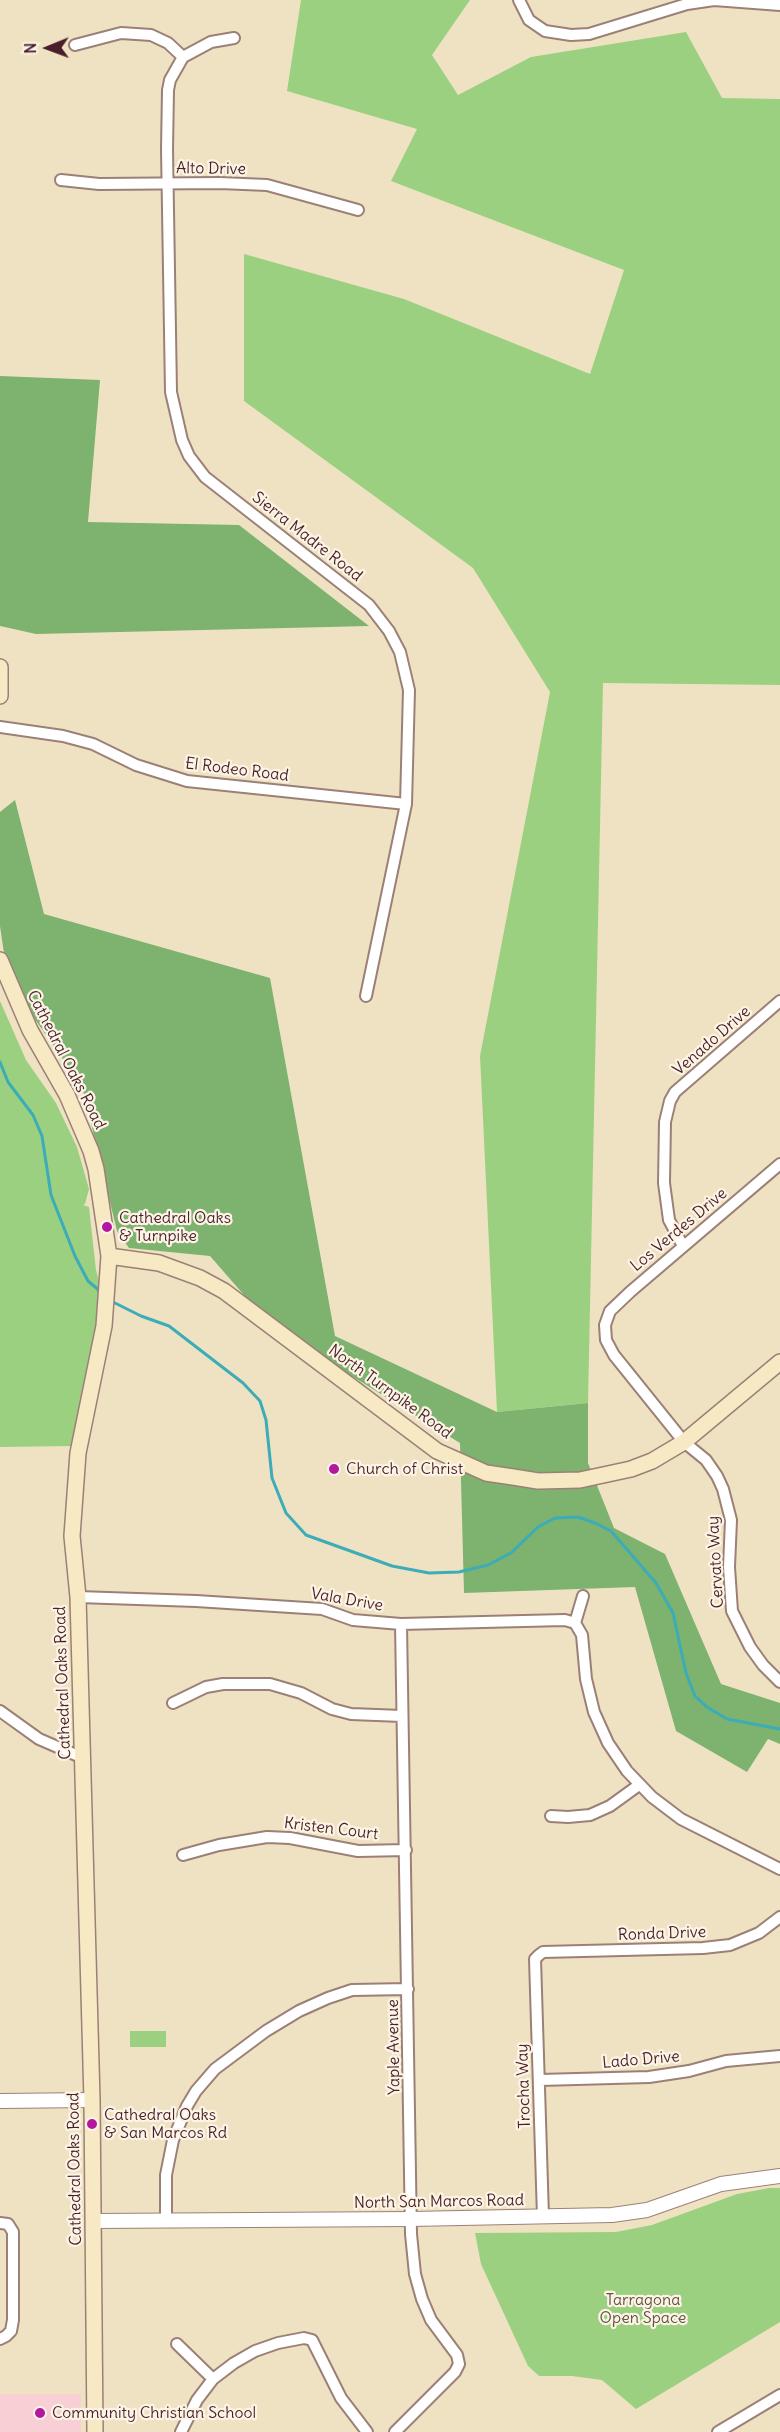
<!DOCTYPE html>
<html>
<head>
<meta charset="utf-8">
<style>
  body { margin:0 }
  #map { position:relative; width:780px; height:2432px; overflow:hidden; background:#efe2c3; font-family:Delius,sans-serif }
  canvas { display:block }
  .north { position:absolute; left:18px; top:18px; width:60px; height:60px; -webkit-text-stroke:4px #fcf5e5; paint-order:stroke; rotate:269deg; font-size:16px; font-weight:700; line-height:24px; text-align:center; color:#4a1f2b }
  .north::after { content:''; display:block; margin:auto; width:21px; height:27px; background:#4a1f2b; clip-path:polygon(50% 0,100% 100%,50% 72%,0 100%) }
</style>
</head>
<body>
<div id="map">
<canvas width="780" height="2432"></canvas>
<div class="north">N</div>
</div>
<script>
const ctx = document.querySelector('canvas').getContext('2d');
ctx.lineJoin = 'round';
function fillPath(path, color) { ctx.fillStyle = color; ctx.fill(path, 'evenodd'); }
const toPath = rows => new Path2D(rows.map(r => 'M' + r).join(''));
function strokePath(path, color, width, dash) { ctx.strokeStyle = color; ctx.lineWidth = width; ctx.lineCap = dash ? 'butt' : 'round'; ctx.setLineDash(dash || []); ctx.stroke(path); }
function drawText(font, color, halo, rows, align = 'center') {
  ctx.font = font + ' Delius,sans-serif'; ctx.lineWidth = 4.5; ctx.setLineDash([]); ctx.textBaseline = 'middle'; ctx.strokeStyle = halo; ctx.fillStyle = color; for (const [text, x, y, turn = 0] of rows) {
    ctx.save(); ctx.translate(x, y); ctx.rotate((+turn || 0) * Math.PI / 180); ctx.textAlign = isNaN(turn) ? turn : align; if (halo) ctx.strokeText(text, 0, 0); ctx.fillText(text, 0, 0); ctx.restore();
  }
}
fillPath(toPath([
  [0,2394,81,2394,81,2432,0,2432]
]), '#f7cfd4');
fillPath(toPath([
  [301,0,470,0,432,55,458,95,531,57,686,32,722,98,780,99,780,685,603,683,588,1403,497,1412,480,1056,550,692,473,568,244,401,244,254,404,299,590,374,624,270,391,181,417,129,287,91],
  [0,1001,26,1060,56,1103,77,1147,89,1189,85,1204,83,1205,89,1207,96,1270,102,1293,93,1355,78,1416,73,1446,0,1447],
  [130,2031,166,2031,166,2047,130,2047],
  [769,2188,780,2188,780,2322,636,2409,602,2380,572,2376,539,2376,528,2366,481,2264,475,2233,616,2232,652,2225,737,2194]
]), '#9cd081');
fillPath(toPath([
  [0,376,100,380,88,522,239,525,369,626,36,634,0,626],
  [15,800,44,914,270,978,335,1336,497,1412,588,1403,588,1463,614,1528,665,1554,721,1684,780,1703,780,1744,768,1739,747,1772,676,1731,635,1587,464,1593,460,1443,271,1326,210,1256,129,1248,117,1231,82,1086,8,981,0,926,0,812]
]), '#7db26f');
strokePath(toPath([
  [0,1062,8,1082,33,1115,42,1136,51,1195,75,1256,88,1281,101,1292],
  [111,1301,141,1316,169,1326,243,1383,260,1401,266,1420,272,1478,286,1513,306,1535,392,1566,429,1573,459,1572,488,1565,511,1553,538,1527,555,1518,578,1517,595,1523,611,1531,656,1583,673,1613,686,1673,695,1696,707,1707,727,1719,780,1729]
]), '#3cacb7', 3);
const minor = toPath([
  [519,0,529,20,545,31,571,35,589,34,687,4,714,0,780,5],
  [234,38,211,42,183,57,170,80,168,90,167,149,171,392,182,440,189,456,205,477,369,605,389,631,400,652,409,690,406,804,366,996],
  [75,45,121,33,151,35,168,43,183,57],
  [61,180,99,184,220,183,267,185,358,210],
  [0,727,63,736,93,744,136,765,187,781,406,804],
  [780,1164,630,1292,610,1311,605,1325,606,1340,614,1355,684,1442,706,1460,717,1476,723,1489,731,1520,729,1567,732,1611,750,1647,763,1665,780,1682],
  [683,1246,669,1220,664,1183,665,1122,670,1101,675,1092,780,1001],
  [78,1597,196,1601,322,1609,353,1620,401,1624,565,1620,575,1623],
  [575,1623,582,1635,586,1679,594,1712,608,1743,627,1771,652,1797,681,1819,780,1869],
  [575,1623,583,1596],
  [173,1703,206,1687,223,1684,270,1684,301,1693,332,1709,351,1714,402,1716],
  [0,1711,39,1739,83,1758],
  [551,1816,568,1817,590,1815,610,1806,639,1785],
  [183,1855,219,1845,267,1837,290,1838,358,1851,406,1850],
  [540,2080,649,2077,689,2071,726,2061,780,2056],
  [543,2217,535,1959,539,1955,543,1952,703,1948,730,1945,759,1933,780,1917],
  [166,2221,166,2175,173,2140,187,2106,196,2091,215,2069,266,2031,299,2011,328,1998,352,1990,408,1989],
  [0,2223,8,2224,13,2232,13,2320,11,2331,6,2336,0,2339],
  [177,2344,213,2379],
  [181,2432,197,2400,213,2379,234,2363,255,2351,278,2343,304,2338,312,2340,341,2398,367,2432],
  [395,2432,455,2372,459,2364,457,2355,431,2320,422,2299,415,2274,411,2234,401,1624],
  [718,2432,780,2395]
]);
const tertiary = toPath([
  [0,2101,92,2100],
  [93,2221,411,2219,612,2215,647,2210,721,2184,780,2176]
]);
const secondary = toPath([
  [0,667,0,696],
  [0,960,30,1030,67,1095,91,1151,96,1169,109,1256,104,1326,78,1453,72,1536,78,1597,92,2100,95,2432],
  [109,1256,159,1263,200,1278,224,1291,437,1451,486,1473,513,1477,538,1481,580,1480,631,1469,652,1461,684,1442,780,1362]
]);
strokePath(minor, '#9c8077', 14);
strokePath(tertiary, '#9c8077', 16);
strokePath(secondary, '#9c8077', 18);
strokePath(minor, '#fff', 10);
strokePath(tertiary, '#fff', 14);
strokePath(secondary, '#f7e9c3', 15);
for (const [x, y, r, color] of [
  [107,1227,6,"#b5179e"],
  [334,1469,6,"#b5179e"],
  [92,2124,6,"#b5179e"],
  [40,2413,6,"#b5179e"]
]) { const dot = new Path2D(); dot.arc(x, y, r, 0, 2 * Math.PI); ctx.fillStyle = color; ctx.fill(dot); strokePath(dot, '#fcf5e5', 2); }
drawText('16px', '#4a1f2b', '#fcf5e5', [
  ["Alto Drive",211,169,1],
  ["Sierra Madre Road",307,537,38],
  ["El Rodeo Road",237,770,7],
  ["Venado Drive",712,1041,-41],
  ["Cathedral Oaks Road",66,1060,63],
  ["Los Verdes Drive",679,1230,-40],
  ["North Turnpike Road",390,1392,36],
  ["Cervato Way",716,1562,-93],
  ["Vala Drive",347,1600,10],
  ["Cathedral Oaks Road",63,1683,-92],
  ["Kristen Court",331,1829,7],
  ["Ronda Drive",662,1934,-2],
  ["Yaple Avenue",394,2047,-91],
  ["Lado Drive",641,2060,-5],
  ["Trocha Way",524,2086,-92],
  ["Cathedral Oaks Road",75,2169,-91],
  ["North San Marcos Road",439,2202,-1]
]);
drawText('16px', '#4a1f2b', '#fcf5e5', [
  ["Cathedral Oaks",119,1218],
  ["& Turnpike",119,1236],
  ["Church of Christ",346,1469],
  ["Cathedral Oaks",104,2115],
  ["& San Marcos Rd",104,2133],
  ["Community Christian School",52,2413]
], 'left');
drawText('16px', '#635445', '#fcf5e5', [
  ["Tarragona",643,2300],
  ["Open Space",643,2318]
]);
</script>
</body>
</html>
